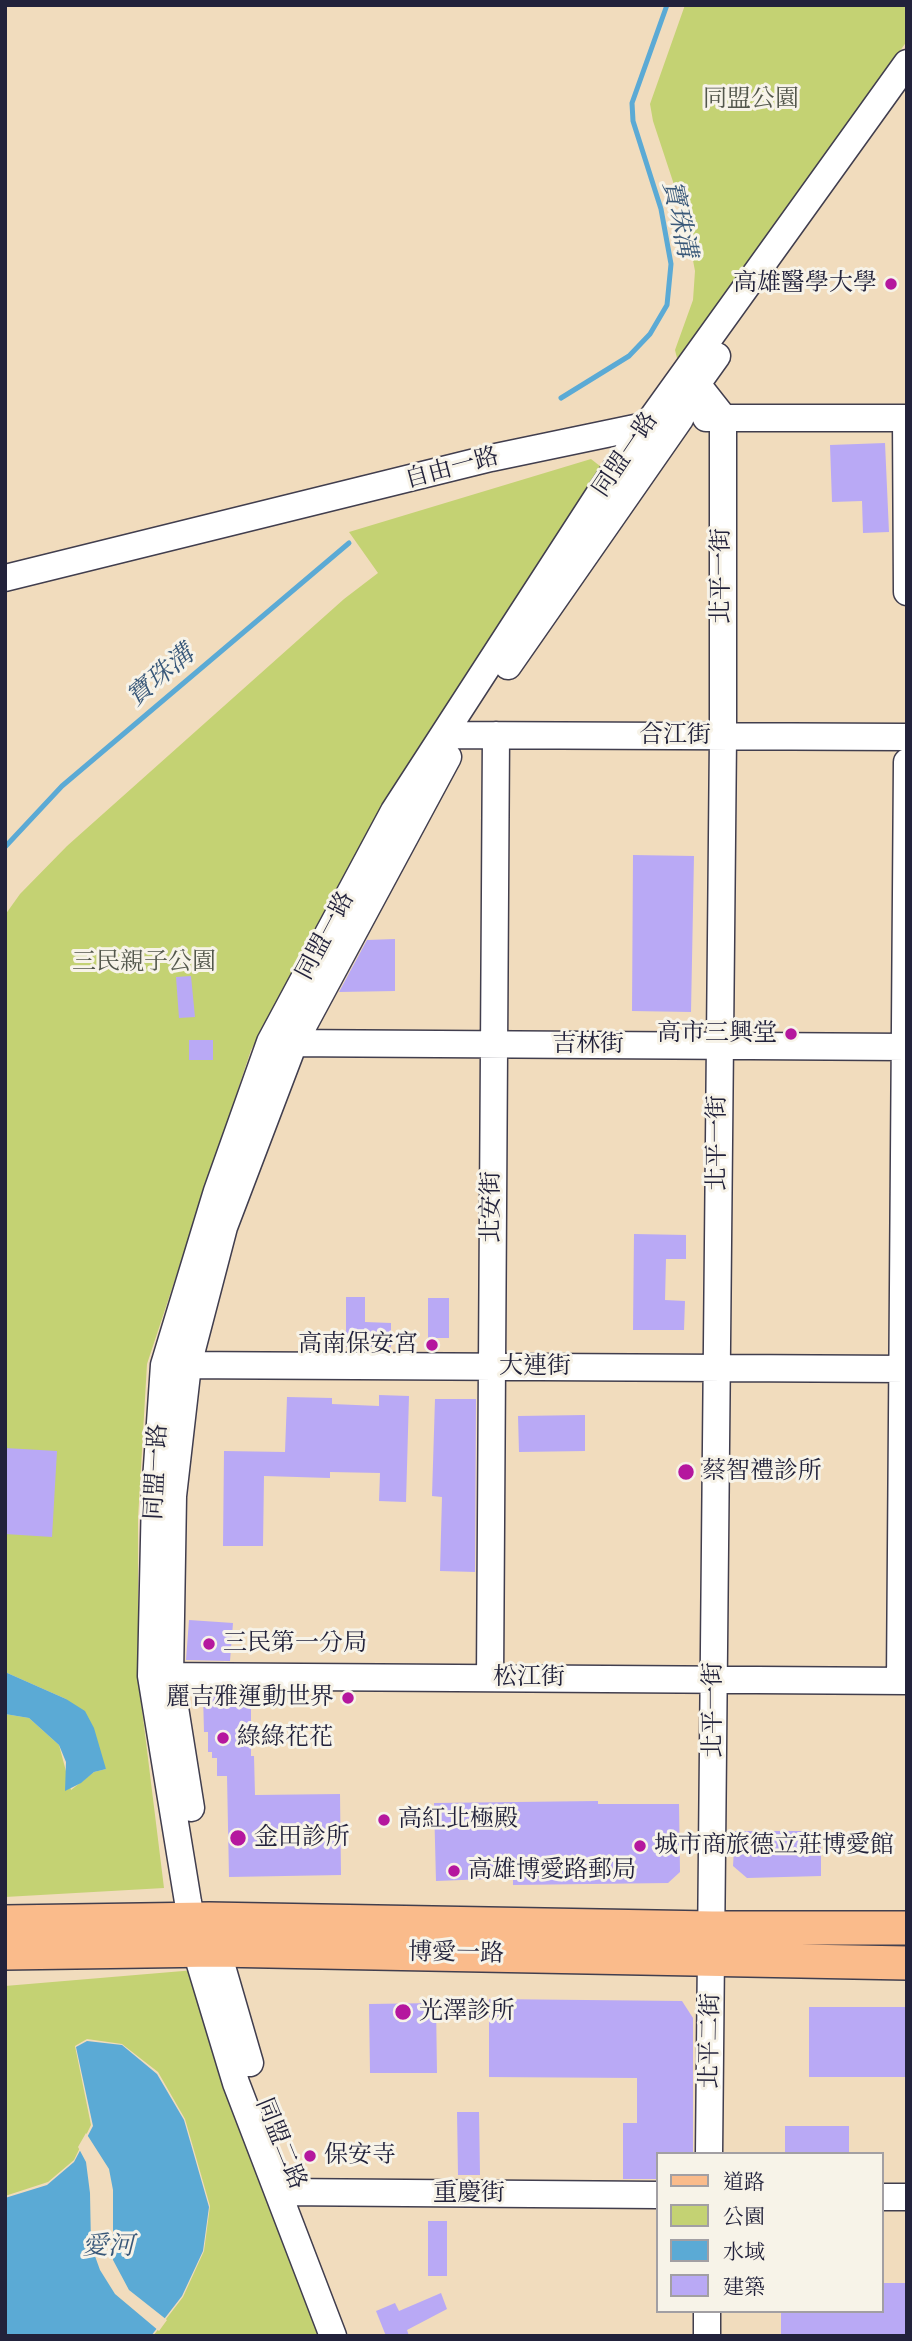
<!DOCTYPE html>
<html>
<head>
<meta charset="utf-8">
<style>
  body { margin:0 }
  #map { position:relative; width:912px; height:2341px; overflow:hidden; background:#f1dcbd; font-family:"Gentium Book Plus","Noto Serif TC",serif }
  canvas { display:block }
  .frame { position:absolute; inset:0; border:7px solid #22223b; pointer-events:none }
  .legend { position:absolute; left:656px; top:2152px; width:228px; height:161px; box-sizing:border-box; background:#f7f3e8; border:2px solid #a29fa3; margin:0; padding:9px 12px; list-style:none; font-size:21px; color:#22223b }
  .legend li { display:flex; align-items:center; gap:14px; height:35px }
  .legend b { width:35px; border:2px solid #a29fa3 }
</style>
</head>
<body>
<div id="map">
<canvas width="912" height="2341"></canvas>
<div class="frame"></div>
<ul class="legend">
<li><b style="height:9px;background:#fabb8b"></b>道路</li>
<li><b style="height:19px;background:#c4d273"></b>公園</li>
<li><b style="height:19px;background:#5baad5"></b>水域</li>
<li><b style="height:19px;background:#b9a9f5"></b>建築</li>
</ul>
</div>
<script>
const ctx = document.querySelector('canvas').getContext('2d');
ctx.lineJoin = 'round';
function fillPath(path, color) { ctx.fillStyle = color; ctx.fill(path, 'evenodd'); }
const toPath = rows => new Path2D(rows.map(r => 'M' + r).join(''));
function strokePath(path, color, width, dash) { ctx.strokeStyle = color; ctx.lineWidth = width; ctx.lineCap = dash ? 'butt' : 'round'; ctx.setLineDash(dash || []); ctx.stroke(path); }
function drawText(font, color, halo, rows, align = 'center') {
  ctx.font = font + ' "Gentium Book Plus","Noto Serif TC",serif'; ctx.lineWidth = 6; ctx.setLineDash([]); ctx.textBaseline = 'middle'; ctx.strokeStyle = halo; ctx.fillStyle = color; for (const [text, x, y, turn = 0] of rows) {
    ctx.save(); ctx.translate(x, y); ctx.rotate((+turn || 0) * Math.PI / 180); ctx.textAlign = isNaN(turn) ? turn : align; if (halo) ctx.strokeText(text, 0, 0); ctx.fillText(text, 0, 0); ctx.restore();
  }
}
fillPath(toPath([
  [685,5,907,5,907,41,678,362,675,350,693,300,695,271,685,218,653,121,650,104],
  [591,459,605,470,348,880,251,1050,147,1364,138,1519,138,1677,164,1888,5,1897,5,1714,29,1718,59,1745,71,1790,94,1772,106,1769,66,1699,5,1672,5,915,20,894,67,846,344,599,378,573,349,532],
  [195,1970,333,2336,153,2336,183,2297,204,2251,210,2206,185,2119,158,2072,122,2044,87,2039,75,2046,91,2125,74,2160,48,2182,5,2196,5,1986]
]), '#c4d273');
fillPath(toPath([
  [5,1672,66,1699,85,1711,94,1728,106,1769,94,1772,81,1783,65,1791,66,1762,59,1745,29,1718,5,1714],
  [87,2041,122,2045,157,2074,184,2120,209,2207,203,2251,182,2296,151,2336,5,2336,5,2198,47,2185,74,2162,93,2126,76,2047]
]), '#5baad5');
fillPath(toPath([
  [86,2133,109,2169,113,2190,113,2260,129,2290,167,2320,159,2331,115,2294,100,2270,91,2245,90,2193,86,2162,78,2147]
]), '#f1dcbd');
strokePath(toPath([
  [561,398,629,356,650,334,667,305,671,264,661,209,633,121,632,103,667,5],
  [5,847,62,786,349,543]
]), '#5baad5', 5);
fillPath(toPath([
  [885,443,889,532,863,533,862,501,832,502,830,445],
  [633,855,694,856,691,1012,632,1011],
  [395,939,395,991,339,992,367,940],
  [191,976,195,1017,179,1018,176,977],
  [189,1040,213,1040,213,1060,189,1060],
  [634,1234,686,1235,686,1259,666,1259,665,1300,685,1301,684,1330,633,1330],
  [346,1297,365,1297,365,1322,391,1323,391,1347,346,1347],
  [428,1298,449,1298,449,1338,428,1338],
  [379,1395,409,1396,406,1502,379,1501,380,1473,330,1472,330,1478,264,1476,263,1546,223,1546,224,1451,285,1452,287,1397,332,1398,332,1404,379,1406],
  [435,1399,476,1399,475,1572,440,1571,442,1497,432,1496],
  [585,1415,585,1451,519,1452,518,1416],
  [5,1448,57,1451,52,1537,5,1534],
  [189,1620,233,1623,230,1661,186,1660],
  [251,1693,251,1756,254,1756,255,1795,340,1794,341,1875,229,1877,227,1776,217,1776,217,1758,212,1758,212,1752,208,1752,208,1732,204,1732,203,1694],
  [598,1801,598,1804,679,1804,680,1872,668,1883,513,1885,513,1878,436,1881,434,1803],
  [735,1831,821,1831,821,1876,747,1878,733,1866],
  [489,1999,682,2001,693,2018,693,2154,658,2154,658,2179,623,2179,623,2123,637,2123,637,2078,489,2077],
  [436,2003,437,2073,370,2073,369,2004],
  [809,2007,907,2007,907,2077,809,2077],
  [457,2112,479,2112,480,2175,458,2175],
  [785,2126,849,2126,849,2154,785,2154],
  [428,2221,447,2221,447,2276,428,2276],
  [882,2283,907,2283,907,2336,781,2336,781,2311,882,2311],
  [441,2293,447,2309,407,2330,409,2336,386,2336,376,2311,395,2303,399,2311]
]), '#b9a9f5');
const minor = toPath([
  [686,377,697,384,723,417,723,736,709,2154],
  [706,418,907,418],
  [906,418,907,592],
  [5,578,491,458,654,424],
  [508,666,680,419,697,384,717,356],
  [444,735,907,737],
  [282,1043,907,1047],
  [173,1365,907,1369],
  [153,1676,907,1681],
  [490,1678,496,735],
  [900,1681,907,762],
  [191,1808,170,1676,173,1496,188,1365,224,1227,294,1043,448,757],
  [212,1932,250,2063],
  [280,2192,658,2195],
  [882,2197,907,2197],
  [333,2336,236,2083,200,1964,188,1902,151,1676,155,1495,164,1365,217,1191,270,1042,394,811,616,468,907,63],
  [707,2336,707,2311]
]);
const major = toPath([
  [5,1922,209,1919,712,1928,907,1928],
  [5,1953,216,1950,907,1963]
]);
strokePath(minor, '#413e4e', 29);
strokePath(major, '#413e4e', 36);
strokePath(minor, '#fff', 26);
strokePath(major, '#fabb8b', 33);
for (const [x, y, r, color] of [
  [891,284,7,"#b5179e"],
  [791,1034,7,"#b5179e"],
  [432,1345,7,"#b5179e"],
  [686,1472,9,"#b5179e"],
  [209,1644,7,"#b5179e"],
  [348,1698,7,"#b5179e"],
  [223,1738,7,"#b5179e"],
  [384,1820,7,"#b5179e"],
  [238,1838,9,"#b5179e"],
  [640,1846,7,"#b5179e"],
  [454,1871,7,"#b5179e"],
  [403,2012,9,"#b5179e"],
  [310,2156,7,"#b5179e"]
]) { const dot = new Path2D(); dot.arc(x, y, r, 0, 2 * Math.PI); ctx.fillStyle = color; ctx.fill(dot); strokePath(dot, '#f7f3e8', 2.5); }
drawText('24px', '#53574c', '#f7f3e8', [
  ["同盟公園",751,100],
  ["三民親子公園",144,963]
]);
drawText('24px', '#22223b', '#f7f3e8', [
  ["高雄醫學大學",877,284,"right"],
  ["高市三興堂",777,1034,"right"],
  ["高南保安宮",418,1345,"right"],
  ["蔡智禮診所",702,1472],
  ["三民第一分局",223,1644],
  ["麗吉雅運動世界",334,1698,"right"],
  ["綠綠花花",237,1738],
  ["高紅北極殿",398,1820],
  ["金田診所",254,1838],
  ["城市商旅德立莊博愛館",654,1846],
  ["高雄博愛路郵局",468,1871],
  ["光澤診所",419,2012],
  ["保安寺",324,2156]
], 'left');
drawText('24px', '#22223b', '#f7f3e8', [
  ["同盟一路",626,455,-56],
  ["自由一路",452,469,-15],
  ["北平一街",722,576,-90],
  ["合江街",675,736],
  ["同盟一路",326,936,-62],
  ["吉林街",588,1045],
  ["北平一街",718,1143,-90],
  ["北安街",492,1207,-90],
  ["大連街",535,1367],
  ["同盟一路",157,1472,-87],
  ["松江街",529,1678],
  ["北平一街",714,1710,-90],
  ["博愛一路",456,1954,1],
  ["北平二街",711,2041,-89],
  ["同盟二路",280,2144,68],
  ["重慶街",469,2194]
]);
drawText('italic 26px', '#395879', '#f7f3e8', [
  ["寶珠溝",678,219,78],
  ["寶珠溝",161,677,-40],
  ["愛河",108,2247]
]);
</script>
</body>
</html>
